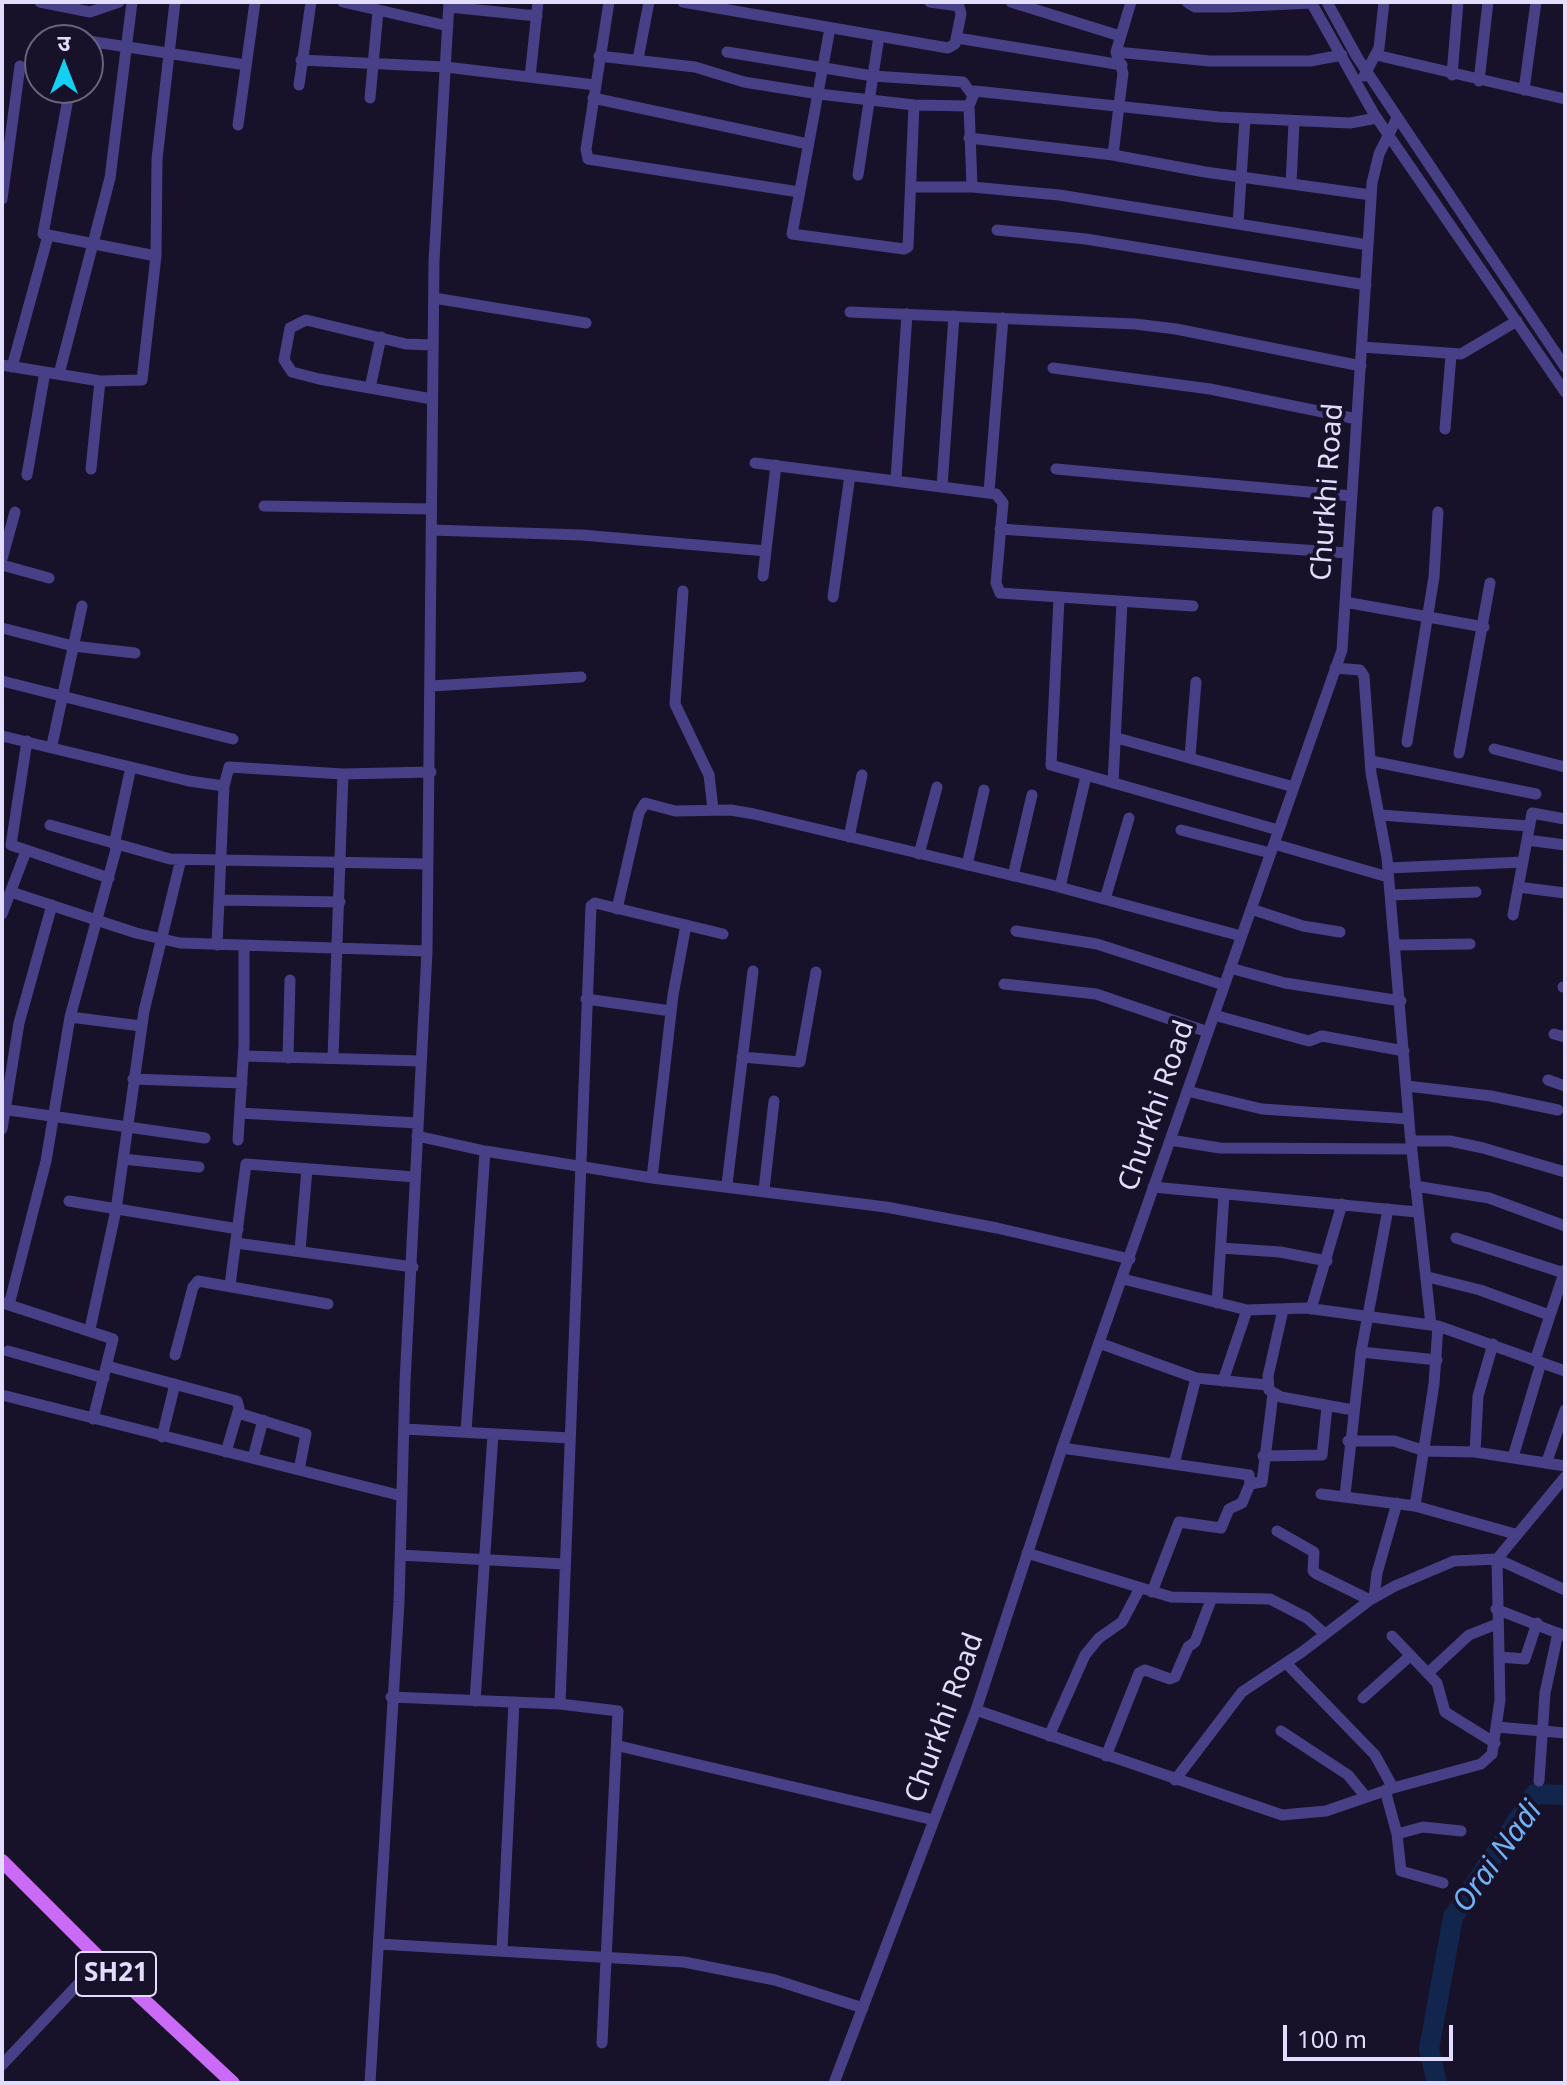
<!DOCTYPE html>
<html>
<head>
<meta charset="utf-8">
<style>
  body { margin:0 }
  #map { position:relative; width:1567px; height:2085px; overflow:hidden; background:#171229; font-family:"Noto Sans","Noto Sans Devanagari",sans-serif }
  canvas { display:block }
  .frame { position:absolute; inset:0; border:4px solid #e2ddfd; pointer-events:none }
  .north { position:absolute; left:24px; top:24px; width:80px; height:80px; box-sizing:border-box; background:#171229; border:2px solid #68637e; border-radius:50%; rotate:0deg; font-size:22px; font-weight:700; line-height:32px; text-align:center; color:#e2ddfd }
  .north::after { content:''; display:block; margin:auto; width:28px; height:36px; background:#14d0f2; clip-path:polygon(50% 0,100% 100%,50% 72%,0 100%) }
  .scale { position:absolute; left:1283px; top:2025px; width:170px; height:36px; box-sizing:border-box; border:4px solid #e2ddfd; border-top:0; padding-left:10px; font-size:24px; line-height:28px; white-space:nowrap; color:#e2ddfd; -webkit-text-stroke:6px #171229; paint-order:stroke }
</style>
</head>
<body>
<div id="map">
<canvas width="1567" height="2085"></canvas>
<div class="frame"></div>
<div class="north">उ</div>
<div class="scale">100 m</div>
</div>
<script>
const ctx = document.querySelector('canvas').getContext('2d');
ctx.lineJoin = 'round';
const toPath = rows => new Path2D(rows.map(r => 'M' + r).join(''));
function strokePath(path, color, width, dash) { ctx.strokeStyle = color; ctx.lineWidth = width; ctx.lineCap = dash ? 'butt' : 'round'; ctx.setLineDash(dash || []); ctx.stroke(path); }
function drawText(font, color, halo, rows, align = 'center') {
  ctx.font = font + ' "Noto Sans",sans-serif'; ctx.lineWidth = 8; ctx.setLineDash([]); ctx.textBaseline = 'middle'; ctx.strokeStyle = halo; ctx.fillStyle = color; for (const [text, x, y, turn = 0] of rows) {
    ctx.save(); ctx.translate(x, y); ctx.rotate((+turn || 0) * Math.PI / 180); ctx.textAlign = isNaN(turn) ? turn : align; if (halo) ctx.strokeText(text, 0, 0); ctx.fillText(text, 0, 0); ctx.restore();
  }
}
strokePath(toPath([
  [1437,2083,1429,2049,1453,1917,1535,1794,1565,1795]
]), '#12264d', 20);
strokePath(toPath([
  [40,2,90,12,119,2],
  [343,2,448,26],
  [609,2,586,149,588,159,799,192],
  [683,2,948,48,955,44,961,14,958,2],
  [930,2,959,6],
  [1011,2,1120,36],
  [1187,2,1195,7,1228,7,1311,3],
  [1311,2,1374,114,1565,392],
  [1327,2,1357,57,1565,367],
  [449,7,537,16],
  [830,28,792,234,904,249,908,247,914,105],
  [957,38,1122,65],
  [88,41,246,65],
  [727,52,873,76,963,82,971,93],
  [1116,52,1210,61,1310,61,1342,55],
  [1376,55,1565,99],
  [599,56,695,67,744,82,819,94,914,105,969,106],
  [638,59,649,2],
  [301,60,446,67,595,85],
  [1452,75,1458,2],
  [1364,76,1379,48,1384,2],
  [530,77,538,2],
  [1479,81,1488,2],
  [299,85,311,2],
  [70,88,43,234,156,256],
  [1524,90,1536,2],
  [370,98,378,11],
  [593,98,808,144],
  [238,125,255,2],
  [969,138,1113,155,1205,172,1371,195],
  [1113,155,1123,73,1116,52,1131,2],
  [858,175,879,36],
  [1291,184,1294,122],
  [913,187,972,187,1059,195,1368,245],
  [972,187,969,106,975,91,1219,117,1350,123,1377,118],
  [2,199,20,66],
  [1238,224,1245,119],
  [997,230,1086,239,1366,285],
  [434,298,586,323],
  [850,312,1135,324,1176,329,1361,366],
  [1362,347,1461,354,1517,321],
  [2,365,100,381,142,380,156,256,157,159,175,2],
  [12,367,48,236],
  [1053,368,1210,389,1357,419],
  [59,374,110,178,132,2],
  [370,388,381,337],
  [432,399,319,379,292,372,284,360,290,328,306,320,406,344,433,345],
  [1445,429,1451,355],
  [755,463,996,494,1003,503,996,583,1000,593,1193,606],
  [91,469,100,381],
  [1056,469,1352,496],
  [27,475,45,372],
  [896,479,907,314],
  [942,486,954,316],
  [989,492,1003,318],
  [264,506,431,509],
  [1000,529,1348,553],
  [431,530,582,535,766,551],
  [2,559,15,512],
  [2,565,49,578],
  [763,576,776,465],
  [683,591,675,704,709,775,713,809],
  [833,597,850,475],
  [1059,598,1051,765,1278,830],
  [1345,602,1484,627],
  [2,628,73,646,135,653],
  [1335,668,1360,670,1364,676,1371,773,1387,858,1410,1133,1431,1325],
  [2,681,233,739],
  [431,686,581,677],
  [2,736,189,781,224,786],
  [1117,738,1294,787],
  [27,741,11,845,109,878],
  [1407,742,1434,577,1438,512],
  [52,745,82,606],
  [1494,749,1565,767],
  [1459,753,1490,583],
  [1190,756,1196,682],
  [1371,761,1536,794],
  [1113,783,1122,602],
  [1380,815,1529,826],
  [50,825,170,859,428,864],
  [1181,830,1270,853],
  [849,837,862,775],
  [1527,840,1565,845],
  [1274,844,1388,877],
  [114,845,131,767],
  [919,854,937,787],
  [967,865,984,790],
  [1388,868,1523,862],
  [1013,876,1032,795],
  [1060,887,1086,776],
  [1518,887,1565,893],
  [11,892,136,933,180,943,427,951],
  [1390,895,1476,892],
  [1105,899,1129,818],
  [220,900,340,902],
  [617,909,639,813,645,803,675,811,731,810,754,814,1048,884,1241,936],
  [1251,909,1303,926,1340,932],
  [2,914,26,851],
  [1513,915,1532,813,1565,819],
  [1016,931,1097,944,1224,985],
  [217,945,224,786,229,767,343,774,431,772],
  [1396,945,1470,944],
  [1230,968,1285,983,1401,1001],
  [1004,984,1096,994,1208,1032],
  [1563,987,1565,987],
  [586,999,671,1011],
  [1214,1015,1309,1041,1322,1036,1404,1051],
  [70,1017,141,1026],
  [1554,1034,1565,1037],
  [244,1056,421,1061],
  [742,1057,800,1062,816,972],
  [288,1058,290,980],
  [333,1058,343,774],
  [133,1079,242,1083],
  [1548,1080,1565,1086],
  [1407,1086,1491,1096,1558,1110],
  [1187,1091,1262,1109,1409,1119],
  [2,1109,205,1138],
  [240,1113,417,1123],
  [2,1129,19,1023,52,905],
  [417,1136,485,1151,652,1178,886,1207,997,1228,1130,1259],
  [238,1140,244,1045,244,947],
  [1170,1140,1220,1148,1412,1149],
  [1411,1141,1450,1141,1483,1148,1565,1172],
  [123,1159,199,1167],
  [652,1178,673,995,686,925],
  [727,1184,753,971],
  [1415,1186,1489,1198,1565,1226],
  [1153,1187,1417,1212],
  [764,1190,774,1101],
  [69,1201,238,1229],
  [1456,1238,1564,1273],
  [236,1243,413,1267],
  [1221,1248,1280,1252,1327,1261],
  [300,1250,307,1169],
  [1428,1277,1480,1290,1549,1315],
  [1123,1279,1247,1310,1306,1308,1438,1326,1565,1371],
  [230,1285,246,1164,415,1177],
  [3,1303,113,1339,93,1419],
  [1217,1303,1224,1194],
  [9,1305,46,1161,70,1017,117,846],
  [1311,1309,1342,1204],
  [1283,1310,1268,1376,1269,1390,1281,1397,1353,1410],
  [90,1329,116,1210,144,1011,181,859],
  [1099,1343,1196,1378,1267,1385],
  [8,1351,104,1378],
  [1361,1352,1437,1360],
  [175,1355,193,1287,198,1281,328,1304],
  [1535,1361,1565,1270],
  [107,1366,237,1401,239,1408,226,1452],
  [1223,1381,1247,1310],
  [2,1395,402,1496],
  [238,1413,306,1434,299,1470],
  [404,1429,570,1438],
  [466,1432,485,1151],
  [162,1437,175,1384],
  [1348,1441,1394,1441,1425,1451,1475,1452,1565,1466],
  [1062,1448,1249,1475,1250,1484,1242,1503,1229,1509,1221,1528,1179,1522,1152,1592],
  [1475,1452,1478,1396,1493,1344],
  [1263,1456,1322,1455,1327,1407],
  [1513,1457,1541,1363],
  [253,1458,263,1420],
  [1547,1461,1565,1410],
  [1174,1464,1196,1378],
  [1250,1484,1262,1482,1273,1394],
  [1321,1494,1415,1506,1515,1534],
  [1345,1495,1361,1352,1388,1209],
  [1415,1506,1434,1384,1438,1326],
  [1277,1531,1314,1552,1313,1571,1317,1574,1370,1600],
  [1027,1553,1171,1597,1270,1599,1307,1618,1325,1634],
  [400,1555,564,1564],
  [1374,1598,1377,1573,1397,1503],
  [1496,1609,1565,1636],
  [1392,1636,1437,1683,1445,1712,1495,1743],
  [1500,1657,1525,1659,1537,1623],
  [1286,1663,1375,1755,1393,1788],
  [1428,1673,1469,1635,1497,1624],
  [391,1697,560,1704,618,1711,602,2043],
  [1363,1698,1410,1656],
  [475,1701,493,1434],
  [560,1704,591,906,595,903,723,934],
  [976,1710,1282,1815,1326,1811,1393,1788,1481,1764,1492,1754,1500,1700,1497,1559,1565,1477],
  [1497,1727,1565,1733],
  [1281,1731,1348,1775,1366,1797],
  [1049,1736,1085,1655,1099,1638,1122,1622,1140,1588],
  [619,1746,934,1820],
  [1106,1756,1139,1673,1145,1670,1170,1679,1175,1677,1188,1647,1195,1642,1211,1600],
  [1175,1780,1242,1692,1302,1652,1370,1600,1395,1586,1454,1561,1497,1559,1565,1590],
  [1539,1781,1545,1693,1558,1633],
  [1385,1790,1397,1834,1401,1871,1443,1883],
  [1397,1834,1423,1827,1461,1831],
  [379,1944,684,1962,775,1980,863,2008],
  [502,1949,514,1702],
  [2,2065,101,1960],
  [370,2083,399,1602,405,1382,427,951,434,261,449,2],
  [834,2083,976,1710,1062,1448,1342,650,1372,183,1379,154,1397,118]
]), '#474086', 11);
strokePath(toPath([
  [2,1861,101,1960,233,2083]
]), '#ca6af7', 14);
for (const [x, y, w] of [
  [116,1974,80]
]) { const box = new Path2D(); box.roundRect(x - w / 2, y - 22, w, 44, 6); ctx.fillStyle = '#171229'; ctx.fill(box); strokePath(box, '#e2ddfd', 2); }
drawText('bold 26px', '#e2ddfd', null, [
  ["SH21",116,1974]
]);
drawText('28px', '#e2ddfd', '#171229', [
  ["Churkhi Road",1328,492,-86],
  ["Churkhi Road",1157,1106,-71],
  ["Churkhi Road",945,1718,-70]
]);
drawText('italic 30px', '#71b2f7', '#171229', [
  ["Orai Nadi",1498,1857,-54]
]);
</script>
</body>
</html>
